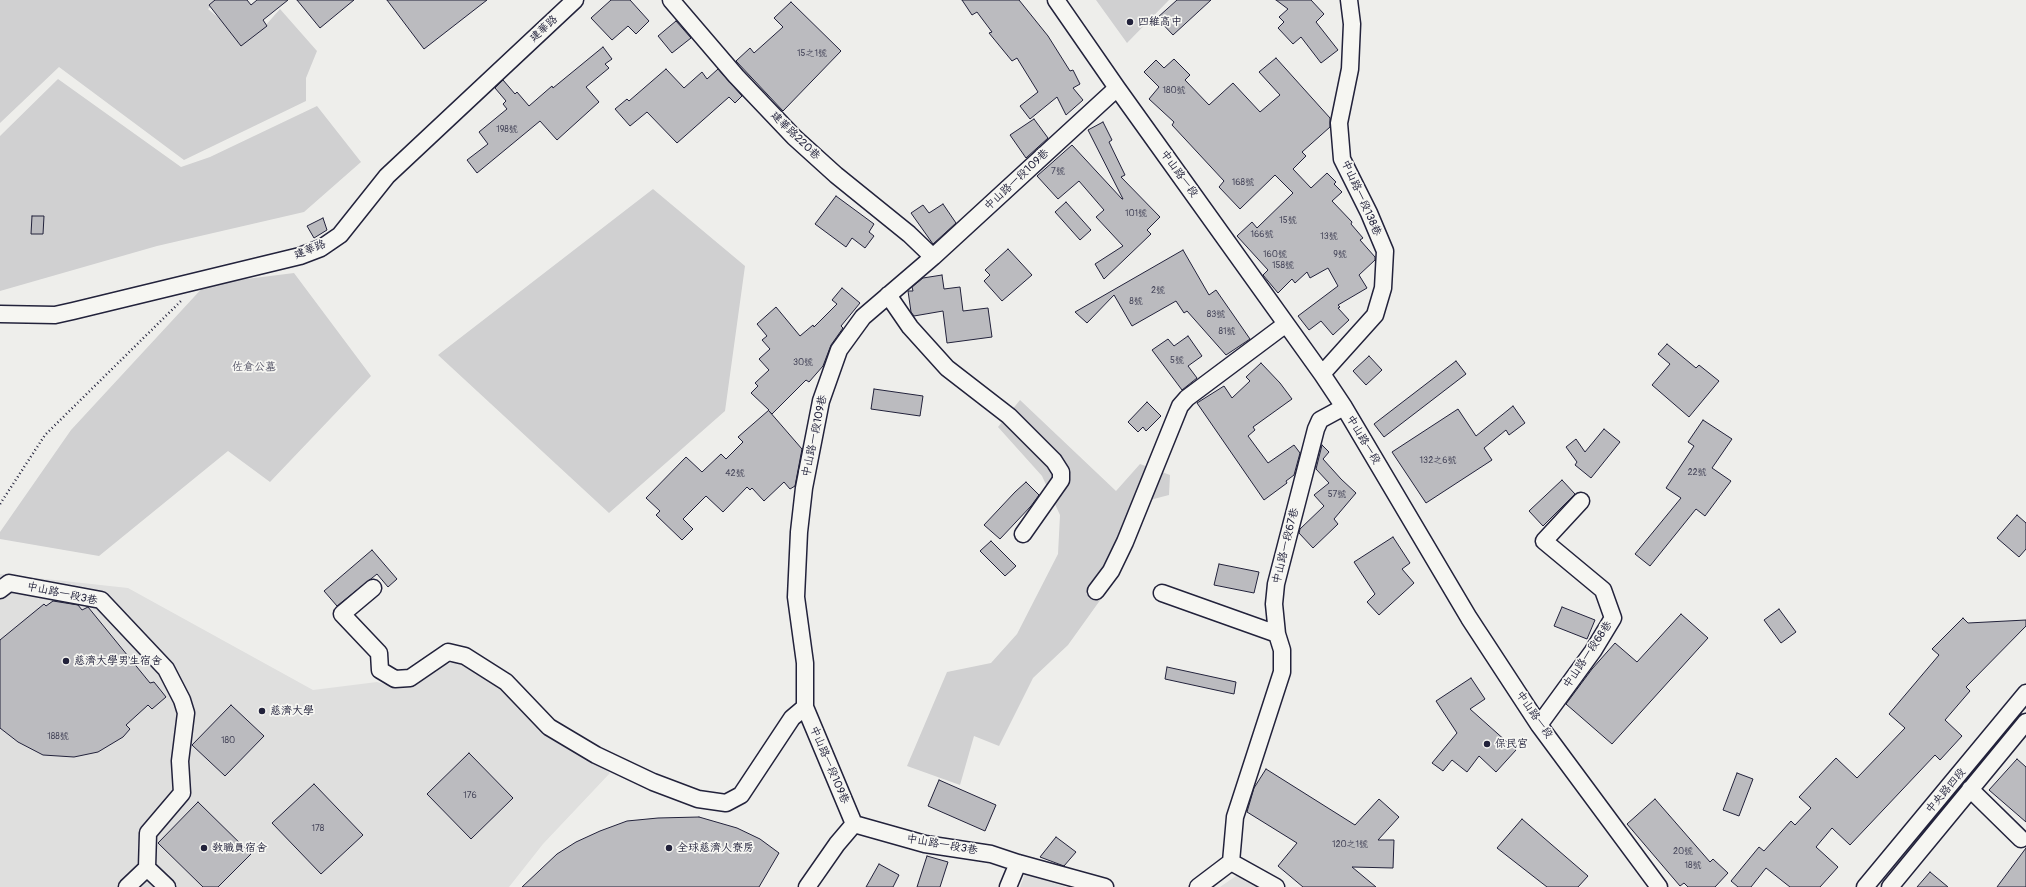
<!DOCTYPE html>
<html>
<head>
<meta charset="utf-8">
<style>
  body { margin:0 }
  canvas { display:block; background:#eeeeeb }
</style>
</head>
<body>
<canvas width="2026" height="887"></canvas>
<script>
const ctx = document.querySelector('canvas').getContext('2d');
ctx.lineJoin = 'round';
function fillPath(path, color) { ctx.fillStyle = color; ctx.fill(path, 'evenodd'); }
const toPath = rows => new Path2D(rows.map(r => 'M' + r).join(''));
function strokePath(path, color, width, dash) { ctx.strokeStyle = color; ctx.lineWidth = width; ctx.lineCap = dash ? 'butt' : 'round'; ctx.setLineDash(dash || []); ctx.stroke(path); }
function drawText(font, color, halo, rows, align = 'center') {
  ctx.font = font + ' Pangolin,"LXGW WenKai TC",sans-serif'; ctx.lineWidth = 3.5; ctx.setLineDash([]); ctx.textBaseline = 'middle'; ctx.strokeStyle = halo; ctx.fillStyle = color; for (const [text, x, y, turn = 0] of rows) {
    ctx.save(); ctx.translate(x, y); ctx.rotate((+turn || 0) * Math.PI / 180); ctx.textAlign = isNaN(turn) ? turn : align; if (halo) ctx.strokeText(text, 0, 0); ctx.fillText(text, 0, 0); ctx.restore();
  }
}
fillPath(toPath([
  [0,574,128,588,313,690,377,682,400,688,417,683,436,667,455,662,495,682,544,731,610,773,543,844,509,887,0,887],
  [1025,874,1066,887,1020,887],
  [1239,874,1261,887,1220,887]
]), '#dfdfde');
fillPath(toPath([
  [0,0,218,0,208,9,238,34,265,26,280,9,317,51,306,78,306,101,184,160,59,67,0,123],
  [1096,0,1169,0,1127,43],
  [58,79,181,167,210,157,317,106,361,162,304,212,157,246,0,291,0,136],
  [653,189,745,266,725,411,609,513,438,355],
  [294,273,371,376,270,482,228,451,99,556,0,539,0,532,71,430,206,284],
  [1020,400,1116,491,1140,464,1170,475,1169,495,1142,502,1111,585,1068,645,1033,678,999,746,974,736,960,785,907,766,947,672,991,663,1017,634,1058,554,1060,515,1042,476,998,427]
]), '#d0d0d1');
const building = toPath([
  [215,0,247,0,251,5,257,0,288,0,263,20,267,26,241,46,209,5,215,0],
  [297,0,354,0,320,28,297,0],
  [387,0,487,0,424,49,387,0],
  [611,0,630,0,649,21,636,34,628,26,612,40,591,18,611,0],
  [962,0,1019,0,1048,36,1070,71,1073,70,1080,84,1073,88,1083,100,1066,115,1057,97,1030,119,1020,106,1038,92,1017,58,1012,61,989,33,992,32,977,12,972,15,962,0],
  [1177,0,1211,0,1173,35,1157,18,1177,0],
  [1276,0,1311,0,1324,14,1316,22,1338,50,1321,63,1301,37,1293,44,1278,28,1284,22,1279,17,1288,9,1276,0],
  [791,2,841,51,783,111,736,61,750,48,754,53,783,27,774,18,791,2],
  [676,21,691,38,672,53,658,36,676,21],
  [603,47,612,59,605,64,609,68,586,87,599,102,557,140,540,121,477,173,467,160,488,144,479,132,507,109,503,104,506,101,495,88,503,80,515,94,517,92,529,106,552,86,553,88,603,47],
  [1276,58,1330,118,1330,127,1302,152,1306,156,1293,169,1311,188,1327,173,1336,182,1334,184,1342,192,1332,201,1352,222,1351,224,1363,238,1360,240,1375,257,1375,260,1359,275,1367,288,1338,305,1340,307,1338,308,1349,320,1333,335,1321,321,1309,330,1298,316,1338,286,1328,268,1310,278,1307,272,1295,283,1292,279,1278,293,1263,275,1268,270,1237,236,1252,222,1257,228,1293,193,1275,175,1240,209,1219,187,1224,181,1172,125,1174,122,1149,99,1159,87,1144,72,1156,60,1164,68,1174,59,1190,75,1185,80,1209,105,1233,83,1260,112,1280,95,1259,72,1276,58],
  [666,69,684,88,702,72,707,79,718,69,742,96,735,103,729,97,677,143,647,112,630,126,615,109,627,99,629,101,666,69],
  [1034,119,1048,138,1026,158,1010,135,1034,119],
  [1103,122,1112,140,1109,142,1125,175,1121,177,1160,217,1147,230,1151,234,1104,279,1095,264,1123,246,1096,217,1104,210,1079,181,1058,199,1037,176,1072,145,1122,199,1123,199,1088,130,1103,122],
  [836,196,874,224,869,232,874,236,865,248,852,238,846,247,815,224,836,196],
  [1066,202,1091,230,1080,240,1055,212,1066,202],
  [943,204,956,223,933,244,911,213,923,205,929,213,943,204],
  [32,216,44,216,43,234,31,234,32,216],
  [323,218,327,230,314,238,307,226,323,218],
  [1008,249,1032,275,1002,301,984,281,990,275,985,270,1008,249],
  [1183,250,1209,295,1216,290,1250,339,1226,355,1187,311,1184,313,1176,301,1132,326,1114,295,1087,323,1075,312,1183,250],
  [942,275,944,289,960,287,963,311,988,308,992,337,947,343,943,311,914,316,911,312,908,291,913,291,912,287,923,278,942,275],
  [842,288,860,303,841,326,843,328,831,345,823,366,809,382,806,380,772,414,769,411,802,449,795,486,790,489,784,482,764,501,752,488,750,490,747,487,723,512,706,496,683,519,693,529,682,540,656,515,660,511,646,498,686,457,702,472,721,454,726,459,743,442,738,437,769,410,751,393,758,386,755,383,769,370,759,359,770,349,762,340,767,336,757,324,776,307,800,336,813,325,814,327,837,304,832,300,842,288],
  [1188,336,1202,356,1188,366,1197,378,1182,390,1152,350,1168,339,1174,346,1188,336],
  [1667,344,1696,368,1699,365,1719,381,1689,417,1652,385,1670,364,1658,354,1667,344],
  [1369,356,1382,370,1366,385,1353,371,1369,356],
  [1456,361,1466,374,1384,437,1374,424,1456,361],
  [1261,363,1280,383,1292,399,1253,427,1255,430,1248,436,1268,463,1294,445,1300,453,1294,475,1286,481,1287,483,1264,500,1197,403,1224,386,1232,398,1250,381,1246,377,1261,363],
  [874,389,923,396,920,416,871,409,874,389],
  [1147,402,1161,416,1146,431,1143,427,1138,432,1128,422,1147,402],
  [1513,406,1525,423,1509,435,1506,430,1484,448,1492,460,1426,503,1392,452,1458,409,1476,436,1513,406],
  [1703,420,1732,439,1712,468,1731,481,1705,516,1696,509,1650,566,1635,554,1681,498,1666,488,1694,446,1688,442,1703,420],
  [1604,429,1620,442,1591,478,1575,465,1577,462,1566,447,1576,439,1585,452,1604,429],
  [1322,445,1329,452,1323,459,1341,479,1356,493,1334,519,1338,524,1313,548,1299,533,1300,529,1324,506,1314,495,1329,483,1316,469,1322,445],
  [1562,480,1575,494,1543,526,1529,511,1562,480],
  [1026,482,1039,495,1031,506,1000,539,984,525,1015,492,1026,482],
  [2017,515,2026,523,2026,549,2019,557,1997,538,2017,515],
  [1393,537,1410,563,1402,569,1414,583,1379,615,1367,602,1375,594,1354,562,1393,537],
  [991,541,1016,566,1005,576,980,551,991,541],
  [372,550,397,579,388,587,377,574,337,606,324,591,372,550],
  [1219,564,1259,572,1254,593,1214,585,1219,564],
  [53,601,78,605,82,610,88,607,150,683,154,682,166,697,152,709,148,705,126,725,130,729,123,737,98,752,74,757,43,755,18,742,0,728,0,640,44,604,46,606,53,601],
  [1562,607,1595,620,1587,639,1554,626,1562,607],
  [1779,609,1796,632,1781,643,1764,620,1779,609],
  [1681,614,1708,638,1612,744,1566,704,1592,669,1615,643,1637,662,1681,614],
  [1963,618,1968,623,2026,620,2026,626,1966,687,1970,691,1945,720,1962,736,1940,760,1935,755,1850,845,1832,828,1816,847,1838,867,1820,887,1790,887,1766,868,1751,887,1738,887,1731,881,1759,847,1764,851,1791,821,1795,825,1811,808,1799,797,1836,758,1857,778,1905,728,1889,714,1939,655,1932,649,1963,618],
  [1167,667,1236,682,1234,694,1165,679,1167,667],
  [1471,678,1485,699,1470,709,1516,750,1496,772,1479,756,1467,772,1452,760,1443,771,1432,763,1457,733,1436,701,1471,678],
  [231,705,264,736,225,776,192,745,231,705],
  [469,753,513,798,471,839,427,794,469,753],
  [2017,759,2026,767,2026,822,1989,790,2017,759],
  [1266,769,1355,825,1379,799,1399,817,1378,840,1394,840,1393,868,1352,867,1376,887,1303,887,1278,866,1297,843,1247,812,1254,788,1266,769],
  [1737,773,1753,779,1739,816,1723,810,1737,773],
  [939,780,996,805,985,831,928,806,939,780],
  [314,784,363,835,321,874,272,823,314,784],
  [1655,799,1710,862,1713,859,1728,873,1715,887,1688,887,1684,883,1680,886,1627,824,1655,799],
  [198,802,251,854,218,887,203,887,158,843,198,802],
  [699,817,737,828,760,839,779,853,759,887,522,887,557,854,576,842,600,831,627,821,658,818,699,817],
  [1522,819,1588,876,1578,887,1547,887,1497,848,1522,819],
  [1056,837,1076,852,1064,866,1040,857,1056,837],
  [2026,848,2026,887,1997,887,2026,848],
  [927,856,948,862,940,887,917,887,927,856],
  [879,864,899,875,893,887,866,887,879,864],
  [1930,872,1948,887,1917,887,1930,872]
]);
fillPath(building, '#bbbbbf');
strokePath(building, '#22223b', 1);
const minor = toPath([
  [671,0,736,76,794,137,836,175,909,234,933,257],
  [1056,0,1117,88,1322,374,1344,407,1469,618,1539,725,1659,887],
  [888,295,910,327,947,368,1009,416,1054,461,1061,472,1061,480,1023,534],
  [0,314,55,315,73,311,300,256,321,248,340,235,387,176,575,0],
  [1322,374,1375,315,1383,288,1385,251,1369,213,1342,159,1339,123,1350,69,1352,24,1349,0],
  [373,588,342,614,379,653,380,670,395,679,410,678,448,652,465,656,506,682,549,727,596,755,653,782,698,799,726,803,741,795,792,718,805,707],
  [0,590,9,583,101,600,166,669,182,700,186,713,180,761,182,793,148,833,147,868,167,887],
  [1096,591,1111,571,1125,542,1180,406,1187,398,1286,324],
  [1162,593,1277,634],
  [1539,725,1593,651,1613,618,1603,590,1544,541,1581,501],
  [1970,789,2021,839],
  [854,824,805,707,805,663,796,597,799,532,804,488,821,401,839,350,863,317,933,257,1117,88],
  [854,824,925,844,991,854,1018,863,1105,887],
  [1231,862,1235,817,1282,672,1282,650,1277,634,1274,604,1276,584,1316,429,1320,420,1344,407],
  [1231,862,1276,887],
  [127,887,147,868],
  [807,887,837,844,854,824],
  [1008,887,1018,863],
  [1198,887,1231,862],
  [1865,887,2026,693],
  [1890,887,2026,722]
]);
strokePath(minor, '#22223b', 19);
strokePath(toPath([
  [0,504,45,435,181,301]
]), '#22223b', 2.5, [1, 3]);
strokePath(minor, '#f6f6f2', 16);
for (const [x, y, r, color] of [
  [1130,22,4,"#22223b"],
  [66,661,4,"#22223b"],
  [262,711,4,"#22223b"],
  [1487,744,4,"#22223b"],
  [204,848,4,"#22223b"],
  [669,848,4,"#22223b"]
]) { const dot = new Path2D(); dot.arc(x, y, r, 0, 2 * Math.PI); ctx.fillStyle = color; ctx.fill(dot); strokePath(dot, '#f6f6f2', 1.5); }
drawText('9px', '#48485c', null, [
  ["15之1號",812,54],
  ["180號",1174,91],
  ["198號",507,130],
  ["7號",1058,172],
  ["168號",1243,183],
  ["101號",1136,214],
  ["15號",1288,221],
  ["166號",1262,235],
  ["13號",1329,237],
  ["160號",1275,255],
  ["9號",1340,255],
  ["158號",1283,266],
  ["2號",1158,291],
  ["8號",1136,302],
  ["83號",1216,315],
  ["81號",1227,332],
  ["5號",1177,361],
  ["30號",803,363],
  ["132之6號",1438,461],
  ["22號",1697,473],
  ["42號",735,474],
  ["57號",1337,495],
  ["188號",58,737],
  ["180",228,741],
  ["176",470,796],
  ["178",318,829],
  ["120之1號",1350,845],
  ["20號",1683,852],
  ["18號",1693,866]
]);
drawText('11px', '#22223b', '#f6f6f2', [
  ["四維高中",1138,22],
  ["慈濟大學男生宿舍",74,661],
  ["慈濟大學",270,711],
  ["保民宮",1495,744],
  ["教職員宿舍",212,848],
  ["全球慈濟人寮房",677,848]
], 'left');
drawText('11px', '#22223b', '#f6f6f2', [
  ["建華路",544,29,-43],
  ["建華路220巷",795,136,44],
  ["中山路一段",1179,174,54],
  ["中山路一段109巷",1017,180,-43],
  ["中山路一段138巷",1361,198,66],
  ["建華路",310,250,-22],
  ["中山路一段109巷",815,436,-78],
  ["中山路一段",1363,440,59],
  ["中山路一段67巷",1286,546,-76],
  ["中山路一段3巷",62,594,12],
  ["中山路一段68巷",1588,655,-56],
  ["中山路一段",1534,715,55],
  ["中山路一段109巷",829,765,67],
  ["中央路四段",1946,791,-50],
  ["中山路一段3巷",942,845,10]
]);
drawText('11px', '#565668', '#f6f6f2', [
  ["佐倉公墓",254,367]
]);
</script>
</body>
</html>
